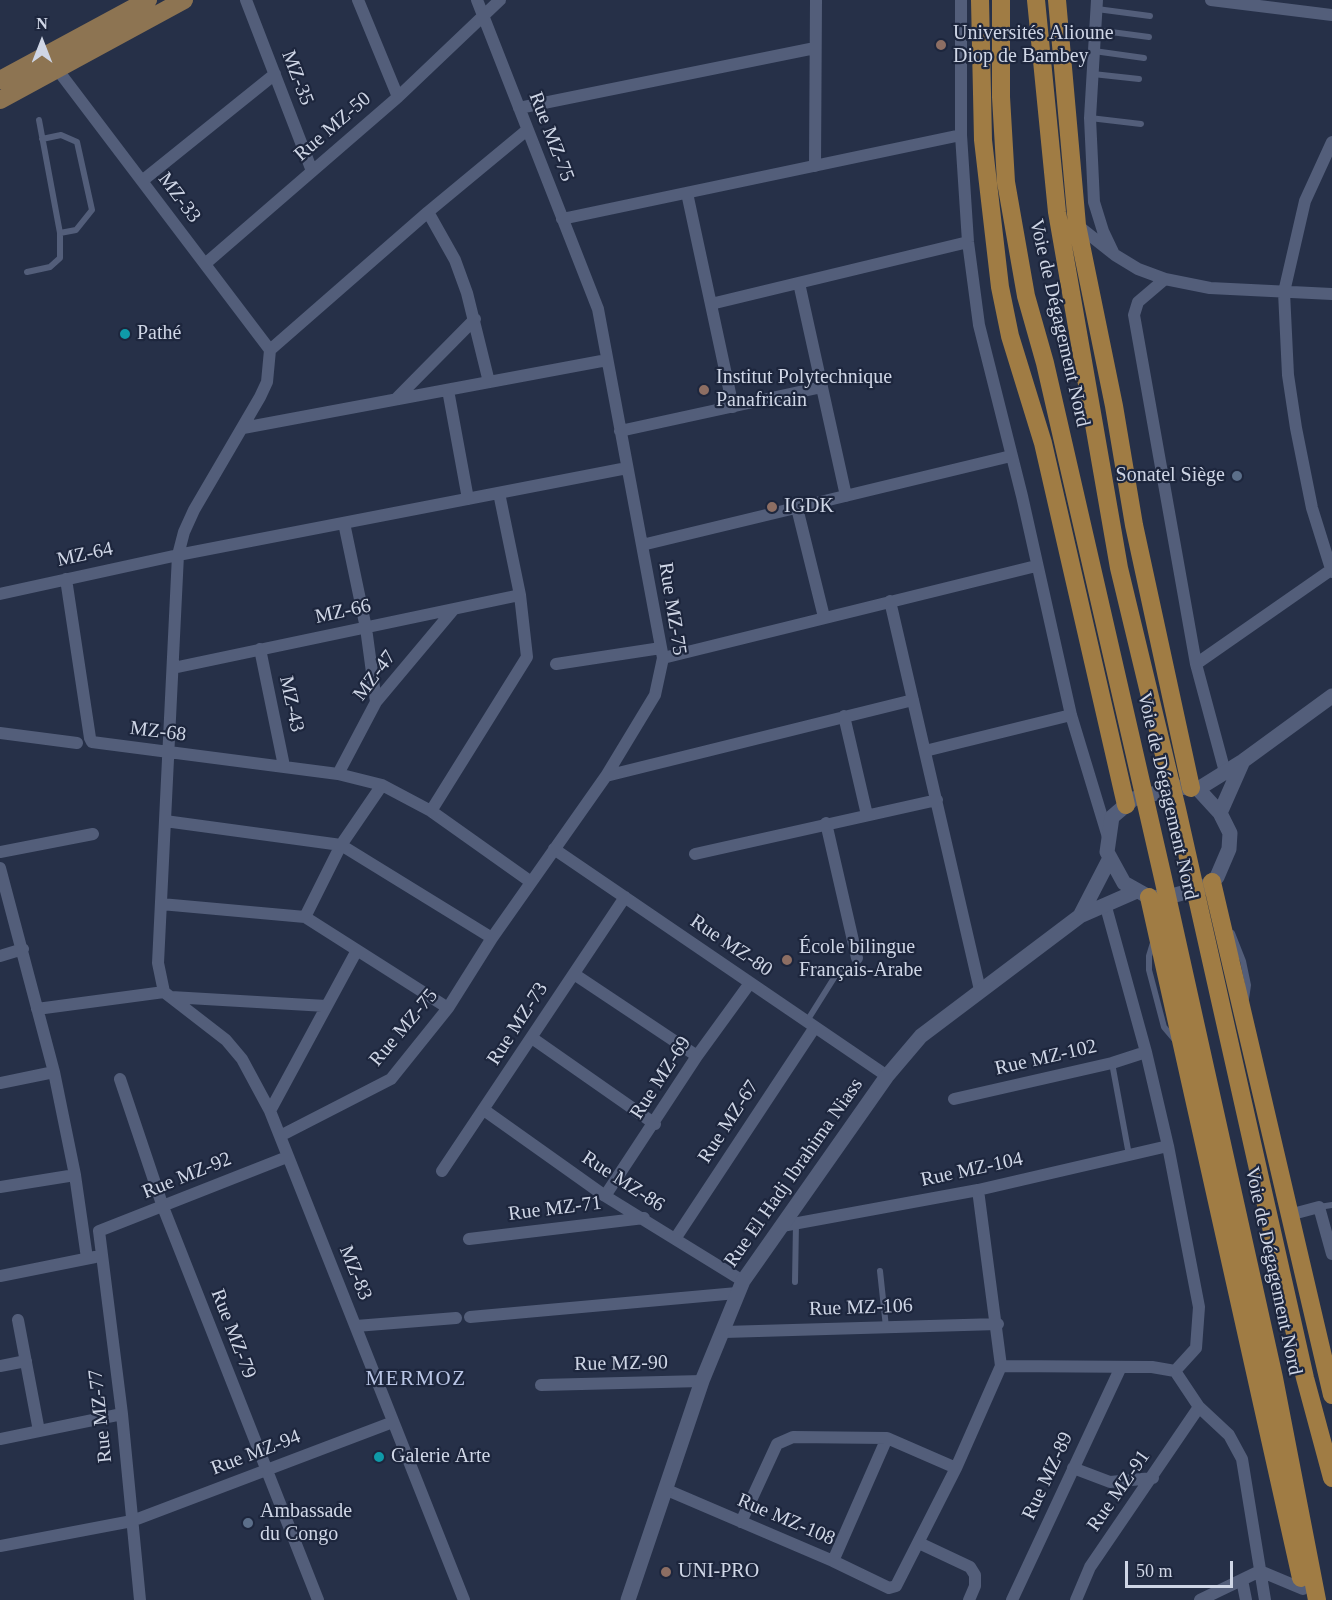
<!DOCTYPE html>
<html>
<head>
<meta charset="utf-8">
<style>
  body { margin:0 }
  #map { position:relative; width:1332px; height:1600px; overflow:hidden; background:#263048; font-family:"Times New Roman",serif }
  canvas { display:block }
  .north { position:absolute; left:12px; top:12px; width:60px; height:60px; -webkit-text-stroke:4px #1d263d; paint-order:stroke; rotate:0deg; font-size:16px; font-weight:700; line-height:24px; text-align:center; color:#cfd6e6 }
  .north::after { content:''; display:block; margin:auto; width:21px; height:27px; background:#cfd6e6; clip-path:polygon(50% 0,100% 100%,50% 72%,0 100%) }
  .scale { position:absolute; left:1125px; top:1561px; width:108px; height:27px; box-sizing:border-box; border:3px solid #cfd6e6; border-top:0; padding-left:8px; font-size:18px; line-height:21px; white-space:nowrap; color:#cfd6e6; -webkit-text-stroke:4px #1d263d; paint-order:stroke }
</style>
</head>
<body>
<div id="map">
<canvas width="1332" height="1600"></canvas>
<div class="north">N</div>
<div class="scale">50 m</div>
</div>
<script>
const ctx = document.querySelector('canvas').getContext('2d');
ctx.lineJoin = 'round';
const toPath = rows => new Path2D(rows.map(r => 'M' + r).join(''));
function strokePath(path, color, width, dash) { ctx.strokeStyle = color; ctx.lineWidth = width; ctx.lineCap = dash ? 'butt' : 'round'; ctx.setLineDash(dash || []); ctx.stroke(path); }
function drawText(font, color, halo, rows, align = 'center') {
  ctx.font = font + ' "Times New Roman",serif'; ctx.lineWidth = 4.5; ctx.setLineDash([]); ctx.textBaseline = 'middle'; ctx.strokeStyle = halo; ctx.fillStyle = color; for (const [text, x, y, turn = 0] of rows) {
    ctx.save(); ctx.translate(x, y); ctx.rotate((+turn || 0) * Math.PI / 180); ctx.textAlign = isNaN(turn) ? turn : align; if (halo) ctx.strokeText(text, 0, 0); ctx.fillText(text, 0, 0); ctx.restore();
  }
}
strokePath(toPath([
  [1097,9,1150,16],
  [1096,30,1149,37],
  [1094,51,1144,58],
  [1093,74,1139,79],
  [1090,118,1141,124],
  [42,139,61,135,77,142,92,210,76,230,60,233],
  [27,272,50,267,60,258,60,233,39,120],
  [1232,933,1243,961,1248,985,1246,999],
  [1153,943,1149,956,1149,970,1164,1027,1175,1040],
  [807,1021,839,970],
  [1112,1063,1129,1155],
  [1319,1207,1332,1205],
  [880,1271,886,1327],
  [795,1282,796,1223]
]), '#535e7a', 6);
strokePath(toPath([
  [246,0,312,171],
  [358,0,398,97],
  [961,0,961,135,968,242,979,325,1022,496,1071,715,1108,837],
  [1097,0,1090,118,1094,202,1103,231,1113,252],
  [1211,0,1332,15],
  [57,69,270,350],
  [519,108,815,48],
  [1332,142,1305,201,1284,292,1288,375,1296,428,1312,508,1332,572],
  [815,166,816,0],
  [142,181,275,74],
  [687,193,733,407],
  [428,212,455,260,467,293,489,382],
  [562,219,961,135],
  [1077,225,1115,255,1138,269,1165,279,1210,288,1332,294],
  [205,264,398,97,500,0],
  [1165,279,1138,302,1134,315,1196,664,1225,772],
  [799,283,846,496],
  [711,304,968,242],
  [448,390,468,499],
  [396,399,475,319],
  [243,428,607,360],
  [620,431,822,387],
  [797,508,824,617],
  [344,523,366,628,376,702],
  [642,545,1011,456],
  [66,579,90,738,92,742,338,774,382,785,431,811,531,882],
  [0,594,178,555,627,468],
  [890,601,980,990],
  [260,649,284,766],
  [663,658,1036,566],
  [556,664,661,648],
  [1196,664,1331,570],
  [173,668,520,595],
  [844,716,867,815],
  [0,733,77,743],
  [925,751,1071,715],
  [338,774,376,702,454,609],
  [606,776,913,700],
  [431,811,527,657,520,595,499,493],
  [165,821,341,845,492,938],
  [826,823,857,958],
  [554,849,887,1076],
  [0,852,93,834],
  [695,854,937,800],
  [0,868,54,1072,75,1175,87,1258],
  [161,904,305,917,448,1008],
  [1106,907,1146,1052,1168,1146,1199,1307,1196,1348,1175,1371],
  [305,917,341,845,382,785],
  [0,956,23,949],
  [574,974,697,1056],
  [164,992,158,963,178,555,184,532,194,510,260,397,267,382,270,350,428,212,527,130],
  [164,992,226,1040,242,1059,270,1111,464,1600],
  [171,997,326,1006],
  [37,1009,164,992],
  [532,1038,655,1124],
  [120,1079,163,1207,318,1600],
  [0,1083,54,1072],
  [954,1099,1112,1063,1146,1052],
  [484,1110,605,1196,743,1281],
  [270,1111,356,952],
  [280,1136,391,1079,448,1008,492,938,606,776,655,695,663,658,598,309,477,0],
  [442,1171,625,897],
  [0,1187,75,1175],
  [605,1196,697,1056,750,983],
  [1289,1215,1319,1207,1332,1254],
  [782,1226,978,1190,1168,1146],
  [469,1239,644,1218],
  [675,1239,815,1027],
  [0,1276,95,1257],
  [470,1317,737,1293],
  [18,1320,39,1431],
  [356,1326,456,1318],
  [724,1332,998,1324],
  [0,1366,26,1361],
  [1001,1366,1152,1367,1175,1371,1199,1407,1229,1435,1242,1459,1265,1600],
  [541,1385,702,1381],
  [0,1439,122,1414],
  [1073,1468,1110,1482,1153,1478],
  [667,1490,833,1561,889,1588,896,1586,956,1468,1001,1366,978,1190],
  [741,1522,777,1444,793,1437,887,1438,956,1468],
  [919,1543,970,1567,975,1575,975,1586,969,1600],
  [0,1546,132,1521,393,1422],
  [833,1561,887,1438],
  [1242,1580,1246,1600],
  [140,1600,122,1414,99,1231,287,1157],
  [1012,1600,1120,1369],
  [1076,1600,1090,1567,1199,1407],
  [1200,1600,1260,1571,1303,1589]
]), '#535e7a', 12);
strokePath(toPath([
  [1180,787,1198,789,1220,813,1230,833,1229,849,1217,877,1205,887,1164,898,1149,897,1124,883,1107,852,1112,817,1133,799,1180,787],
  [1198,789,1243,761,1332,696],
  [1220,813,1243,761],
  [1080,916,1110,858],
  [628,1600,702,1381,743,1281,887,1076,921,1036,1080,916,1137,891]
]), '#535e7a', 15);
strokePath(toPath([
  [0,80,148,0],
  [0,100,184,0]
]), '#8d7452', 18);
strokePath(toPath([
  [980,0,983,140,1000,287,1010,336,1043,443,1126,805],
  [1001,0,1001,97,1006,182,1026,296,1045,363,1163,878,1274,1378,1317,1600],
  [1036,0,1057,212,1119,568,1177,809,1305,1378,1332,1478],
  [1057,0,1077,225,1114,406,1134,525,1191,788],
  [1212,882,1332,1395],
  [1149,897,1301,1578]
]), '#a07c44', 18);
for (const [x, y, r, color] of [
  [941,45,6,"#8d6e63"],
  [125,334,6,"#0f9aa8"],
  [704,390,6,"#8d6e63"],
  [1237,476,6,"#5c6f8a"],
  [772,507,6,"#8d6e63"],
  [787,960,6,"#8d6e63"],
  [379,1457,6,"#0f9aa8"],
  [248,1523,6,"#5c6f8a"],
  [666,1572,6,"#8d6e63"]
]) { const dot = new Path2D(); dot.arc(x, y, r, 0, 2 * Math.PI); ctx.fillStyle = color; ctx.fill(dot); strokePath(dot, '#1d263d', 2); }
drawText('20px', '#cfd6e6', '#1d263d', [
  ["Universités Alioune",953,34],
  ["Diop de Bambey",953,57],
  ["Pathé",137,334],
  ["Institut Polytechnique",716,378],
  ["Panafricain",716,401],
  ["Sonatel Siège",1225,476,"right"],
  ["IGDK",784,507],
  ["École bilingue",799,948],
  ["Français-Arabe",799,971],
  ["Galerie Arte",391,1457],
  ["Ambassade",260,1512],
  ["du Congo",260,1535],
  ["UNI-PRO",678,1572]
], 'left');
drawText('20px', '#cfd6e6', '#1d263d', [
  ["MZ-35",297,78,69],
  ["Rue MZ-50",333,127,-41],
  ["Rue MZ-75",551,137,69],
  ["MZ-33",179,198,53],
  ["Voie de Dégagement Nord",1059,323,77],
  ["MZ-64",85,555,-12],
  ["Rue MZ-75",672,609,81],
  ["MZ-66",343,612,-12],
  ["MZ-47",375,676,-53],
  ["MZ-43",291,704,78],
  ["MZ-68",158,732,7],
  ["Voie de Dégagement Nord",1167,796,77],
  ["Rue MZ-80",731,946,34],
  ["Rue MZ-73",518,1024,-57],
  ["Rue MZ-75",404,1028,-50],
  ["Rue MZ-102",1046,1058,-13],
  ["Rue MZ-69",661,1078,-57],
  ["Rue MZ-67",729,1122,-57],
  ["Rue MZ-104",972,1170,-12],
  ["Rue El Hadj Ibrahima Niass",794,1173,-55],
  ["Rue MZ-92",187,1176,-22],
  ["Rue MZ-86",623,1182,33],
  ["Rue MZ-71",555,1209,-7],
  ["Voie de Dégagement Nord",1273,1271,78],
  ["MZ-83",355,1273,68],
  ["Rue MZ-106",861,1308,-2],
  ["Rue MZ-79",233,1334,69],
  ["Rue MZ-90",621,1364,-1],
  ["Rue MZ-77",101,1416,-96],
  ["Rue MZ-94",256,1453,-21],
  ["Rue MZ-89",1048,1476,-65],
  ["Rue MZ-91",1119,1491,-55],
  ["Rue MZ-108",786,1520,23]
]);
ctx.letterSpacing = '1.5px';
drawText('21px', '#bac6e6', '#1d263d', [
  ["MERMOZ",416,1379]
]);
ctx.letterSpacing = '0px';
</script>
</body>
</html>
